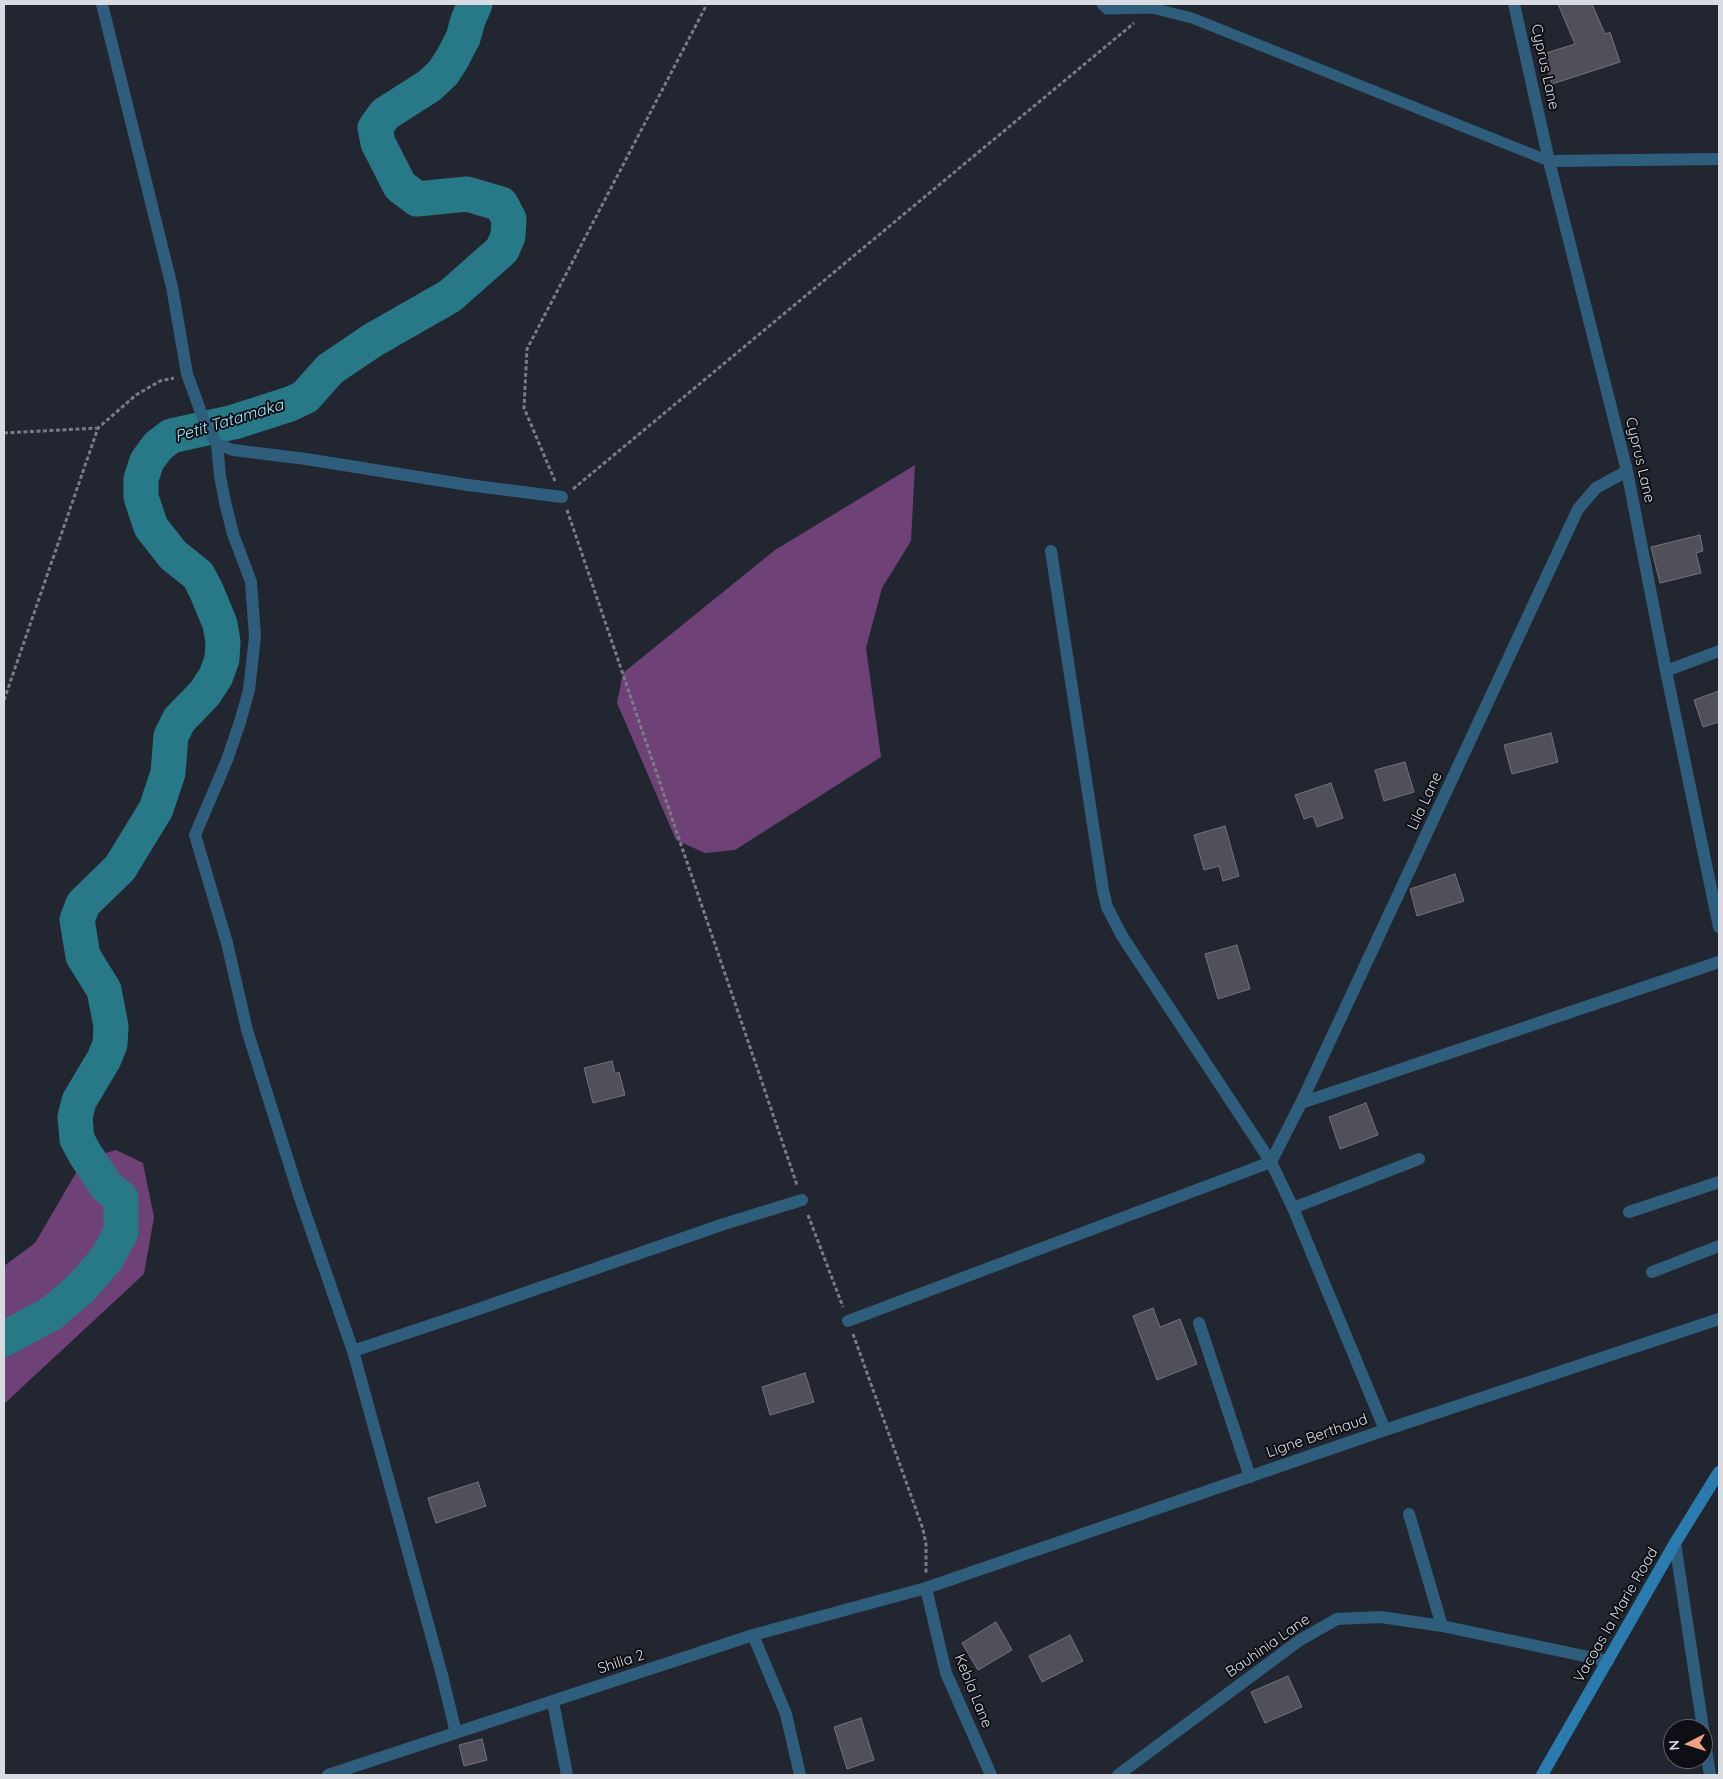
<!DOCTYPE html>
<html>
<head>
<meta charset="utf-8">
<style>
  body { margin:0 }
  #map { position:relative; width:1723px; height:1779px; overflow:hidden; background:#222630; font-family:Quicksand,sans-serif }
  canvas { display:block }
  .frame { position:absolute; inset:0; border:5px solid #d8dbe2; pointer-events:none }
  .north { position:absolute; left:1663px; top:1719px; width:50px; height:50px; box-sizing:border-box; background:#0e0f14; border:1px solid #5f6166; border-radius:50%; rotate:265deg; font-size:14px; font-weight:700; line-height:20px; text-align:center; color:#d8dbe2 }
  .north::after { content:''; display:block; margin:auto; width:18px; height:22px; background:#f2a080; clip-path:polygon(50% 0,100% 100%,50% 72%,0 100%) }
</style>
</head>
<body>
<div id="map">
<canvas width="1723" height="1779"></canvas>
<div class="frame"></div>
<div class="north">N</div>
</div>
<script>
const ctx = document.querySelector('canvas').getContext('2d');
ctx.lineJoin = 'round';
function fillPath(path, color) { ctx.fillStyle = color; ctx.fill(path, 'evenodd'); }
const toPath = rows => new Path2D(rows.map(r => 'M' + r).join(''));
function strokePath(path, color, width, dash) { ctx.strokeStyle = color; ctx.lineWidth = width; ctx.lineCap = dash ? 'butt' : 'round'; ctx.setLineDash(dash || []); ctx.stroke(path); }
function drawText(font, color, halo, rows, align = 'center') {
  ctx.font = font + ' Quicksand,sans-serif'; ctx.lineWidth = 4; ctx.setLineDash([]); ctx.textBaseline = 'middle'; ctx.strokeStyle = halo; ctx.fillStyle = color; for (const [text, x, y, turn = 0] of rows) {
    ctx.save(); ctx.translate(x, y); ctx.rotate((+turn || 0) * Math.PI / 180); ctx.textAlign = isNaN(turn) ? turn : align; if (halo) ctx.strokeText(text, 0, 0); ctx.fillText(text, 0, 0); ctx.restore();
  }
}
fillPath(toPath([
  [915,465,911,541,882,588,866,648,881,757,735,850,705,853,676,840,617,703,623,673,775,550],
  [116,1150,143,1163,154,1217,144,1274,4,1404,4,1266,35,1243,84,1159]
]), '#6e4177');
strokePath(toPath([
  [4,1339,52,1313,81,1288,107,1258,121,1232,121,1198,107,1187,85,1154,77,1139,75,1117,79,1101,104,1059,110,1044,111,1026,104,990,83,956,77,920,83,904,120,868,156,809,168,773,171,736,179,720,205,693,216,676,222,659,223,642,220,624,206,590,198,575,173,555,151,527,141,497,141,479,147,461,158,446,171,436,234,422,290,404,305,397,330,369,373,340,450,296,502,250,508,236,509,219,501,204,467,194,417,199,400,186,378,143,375,128,385,114,429,86,443,73,452,59,463,38,468,20,475,4]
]), '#277988', 35);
const building = toPath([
  [1558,4,1592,4,1605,34,1610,32,1620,62,1552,84,1543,54,1575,44,1558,4],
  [1700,535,1703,551,1696,553,1701,573,1660,583,1651,547,1700,535],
  [1719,691,1719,722,1703,727,1694,700,1719,691],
  [1551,733,1558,762,1512,774,1504,745,1551,733],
  [1405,762,1414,792,1384,801,1375,770,1405,762],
  [1331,783,1343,818,1317,827,1313,816,1304,819,1295,795,1331,783],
  [1225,826,1239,876,1223,881,1219,866,1204,870,1194,835,1225,826],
  [1455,874,1464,901,1417,916,1410,889,1455,874],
  [1237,945,1250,989,1218,999,1205,954,1237,945],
  [612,1061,615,1074,619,1072,625,1095,593,1103,584,1068,612,1061],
  [1366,1103,1378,1135,1340,1149,1329,1117,1366,1103],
  [1153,1308,1160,1327,1180,1319,1197,1364,1157,1380,1133,1316,1153,1308],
  [805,1373,814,1402,770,1415,762,1387,805,1373],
  [478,1482,486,1506,436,1523,428,1498,478,1482],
  [996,1622,1012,1650,978,1670,962,1643,996,1622],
  [1070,1635,1083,1661,1042,1682,1029,1656,1070,1635],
  [1288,1676,1302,1707,1265,1723,1251,1692,1288,1676],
  [861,1718,874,1760,847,1769,834,1727,861,1718],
  [482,1739,487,1760,464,1766,459,1745,482,1739]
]);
fillPath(building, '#514f5a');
strokePath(building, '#74727f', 1);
strokePath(toPath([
  [4,433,98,428],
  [555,481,524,408,527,349,707,4],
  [573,489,1134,23],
  [567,510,797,1185],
  [4,700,98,428,136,395,160,381,174,378],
  [808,1215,843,1307],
  [853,1334,923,1529,926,1544,926,1573]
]), '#797c85', 3, [4, 2.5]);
strokePath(toPath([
  [1102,4,1107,9,1152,8,1192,18,1549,161]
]), '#2f5e7d', 11);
strokePath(toPath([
  [102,4,172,287,187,374,206,426,217,444,233,450,306,459,468,485,562,497],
  [1514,4,1549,161,1627,471,1666,671,1719,927],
  [1549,161,1719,159],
  [217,444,220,476,225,502,233,534,251,582,255,637,249,690,240,722,227,760,195,835,227,943,247,1030,299,1195,353,1351,442,1675,456,1733],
  [1051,551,1103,890,1107,907,1122,936,1271,1162,1293,1208,1385,1430],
  [1666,671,1719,651],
  [1301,1103,1719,962],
  [1293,1208,1419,1159],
  [1629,1212,1719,1182],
  [1652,1272,1719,1246],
  [848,1321,1271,1162,1301,1103,1578,509,1596,488,1627,471],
  [1199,1323,1250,1477],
  [353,1351,467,1313,724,1224,802,1200],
  [1409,1514,1442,1626],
  [1675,1543,1710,1775],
  [926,1588,946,1673,991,1775],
  [753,1635,786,1714,800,1775],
  [553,1702,567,1775],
  [328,1775,753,1635,926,1588,1385,1430,1719,1319],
  [1118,1775,1300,1640,1337,1619,1381,1617,1442,1626,1608,1661]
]), '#2f5e7d', 12);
strokePath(toPath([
  [1542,1775,1675,1543,1719,1472]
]), '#297cad', 12);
drawText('15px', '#d8dbe2', '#0e0f14', [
  ["Cyprus Lane",1545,67,78],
  ["Cyprus Lane",1640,460,77],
  ["Lila Lane",1425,801,-65],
  ["Ligne Berthaud",1317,1436,-19],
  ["Vacoas la Marie Road",1616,1615,-60],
  ["Bauhinia Lane",1268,1646,-35],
  ["Shilia 2",621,1662,-18],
  ["Kebla Lane",973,1691,68]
]);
drawText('italic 16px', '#a2eefe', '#0e0f14', [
  ["Petit Tatamaka",229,421,-17]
]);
</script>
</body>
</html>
